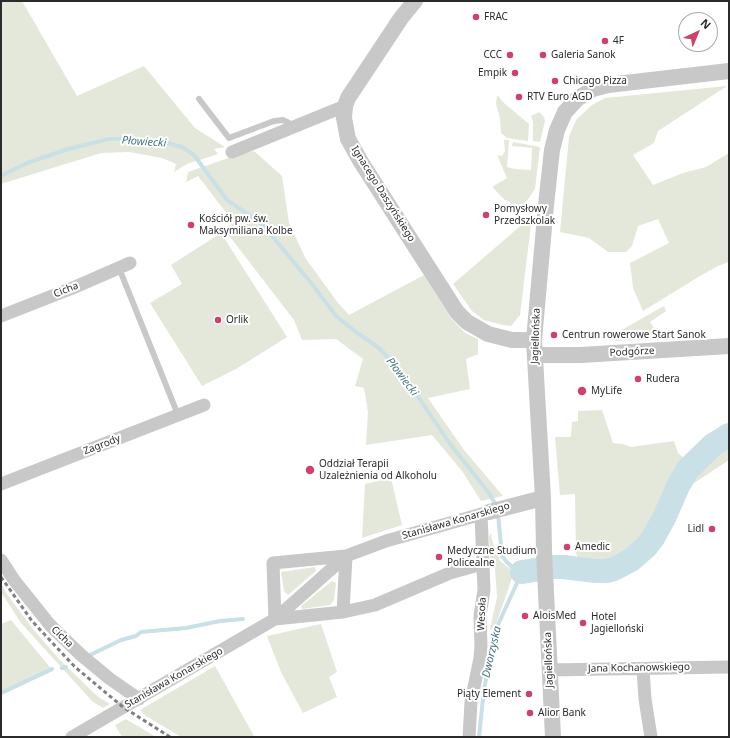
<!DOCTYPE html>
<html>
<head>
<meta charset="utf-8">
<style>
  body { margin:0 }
  #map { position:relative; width:730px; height:738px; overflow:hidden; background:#fff; font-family:"Noto Sans",sans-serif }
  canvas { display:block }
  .frame { position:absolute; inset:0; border:2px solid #2b2b2b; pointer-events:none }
  .north { position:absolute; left:678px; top:12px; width:40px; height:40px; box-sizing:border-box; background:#fff; border:1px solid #aaa; border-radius:50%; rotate:44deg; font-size:11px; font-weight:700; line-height:16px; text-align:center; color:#2b2b2b }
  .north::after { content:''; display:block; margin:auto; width:14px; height:18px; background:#cf416a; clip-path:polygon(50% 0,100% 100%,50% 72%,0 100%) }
</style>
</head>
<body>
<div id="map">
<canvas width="730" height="738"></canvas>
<div class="frame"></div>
<div class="north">N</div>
</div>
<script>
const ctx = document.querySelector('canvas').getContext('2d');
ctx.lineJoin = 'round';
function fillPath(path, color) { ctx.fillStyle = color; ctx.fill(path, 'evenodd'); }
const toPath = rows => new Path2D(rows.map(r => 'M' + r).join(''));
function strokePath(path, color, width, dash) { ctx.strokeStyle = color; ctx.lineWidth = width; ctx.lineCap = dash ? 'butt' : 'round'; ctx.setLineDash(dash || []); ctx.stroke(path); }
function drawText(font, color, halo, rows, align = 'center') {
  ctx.font = font + ' "Noto Sans",sans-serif'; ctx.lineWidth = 4; ctx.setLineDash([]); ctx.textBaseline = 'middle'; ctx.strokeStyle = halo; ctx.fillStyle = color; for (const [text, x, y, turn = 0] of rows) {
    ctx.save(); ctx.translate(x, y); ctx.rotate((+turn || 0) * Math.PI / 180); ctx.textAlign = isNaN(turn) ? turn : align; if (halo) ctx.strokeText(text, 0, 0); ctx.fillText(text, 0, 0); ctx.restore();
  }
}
fillPath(toPath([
  [1,1,22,1,77,96,144,66,195,128,225,147,214,149,218,154,187,164,174,172,176,164,162,158,129,152,101,153,1,184],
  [727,86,658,131,654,143,633,155,653,185,683,173,706,167,729,153,729,262,718,266,700,276,643,311,633,288,630,263,669,243,658,219,638,226,632,246,626,252,608,252,589,238,560,232,569,137,576,120,592,105,605,98],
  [497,95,504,103,529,124,528,141,507,138,501,133,500,118,496,104],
  [539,112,544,117,545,121,540,142,533,141,533,121,531,116],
  [504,140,509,140,507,167,515,169,531,170,532,148,512,146,513,142,540,147,535,189,524,205,515,211,509,201,505,200,492,187,507,178,497,155,502,156,505,151],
  [254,151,282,176,289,223,306,259,338,303,349,315,424,275,451,318,465,333,478,339,478,354,466,359,470,389,428,398,464,450,503,496,481,501,462,471,432,435,366,445,368,412,364,388,355,386,363,359,336,339,302,340,294,320,224,229,234,223,198,176,186,182,188,172,234,156],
  [532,216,520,315,511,326,503,325,484,320,472,311,453,284],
  [221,233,287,337,236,369,202,386,150,303,182,284,171,265],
  [664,306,666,311,650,322,654,328,669,332,670,339,616,341,614,338,618,332],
  [602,410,613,443,623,444,631,447,674,441,678,453,685,459,672,483,664,504,655,523,643,539,632,548,612,559,598,561,578,558,576,553,575,494,560,495,555,437,571,437,572,422,578,421,578,411],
  [729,447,729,460,688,487,697,470],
  [391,478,402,525,362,538,365,484],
  [491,533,492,540,500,561,514,572,494,630,490,629,497,597,495,568,491,567,490,557,489,537],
  [315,567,316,571,288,595,284,591,281,572],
  [332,581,336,583,334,600,330,605,302,609,301,606],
  [1,584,9,597,33,629,58,658,97,696,110,704,103,708,92,701,21,623,1,592],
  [11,620,53,671,1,695,1,624],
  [321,624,337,672,329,677,337,697,303,713,281,672,267,636],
  [215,666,254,736,181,737,146,716,140,710],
  [126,719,156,737,122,737,115,725]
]), '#e4e8da');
strokePath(toPath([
  [1,176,27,163,68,149,109,139,143,139,167,143,182,147,194,155,227,200,262,224,312,284,336,316,356,332,379,348,400,370,450,444,489,493,497,507],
  [88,656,121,640,136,636,141,632,186,628,220,621,243,619],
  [62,668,66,667],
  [1,693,52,669],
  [479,737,484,689,497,627,522,572,512,567,507,562,502,556,498,514]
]), '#c8e0e6', 4);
strokePath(toPath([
  [522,572,554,567,564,567,595,571,606,571,614,569,631,560,646,547,653,538,665,516,678,486,688,469,713,445,729,435]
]), '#c8e0e6', 24);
strokePath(toPath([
  [199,99,229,138,274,121,283,120,295,126],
  [119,268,178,415]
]), '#c8c8c8', 6);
strokePath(toPath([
  [232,152,345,106],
  [1,316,75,287,130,263],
  [1,484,204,405],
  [346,556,343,612,275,619,273,563,346,556,386,541,489,512],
  [1,560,14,580,50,625,81,655,110,679,139,699],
  [343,612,375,605,450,573,482,564],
  [643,669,645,699,651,737],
  [549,670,729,667],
  [72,737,275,619,346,556],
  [469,737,471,702,480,658,481,646,480,616,484,590,481,514]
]), '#c8c8c8', 13);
strokePath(toPath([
  [415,1,401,18,348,98,345,106,344,118,348,139,361,162,457,312,467,322,488,334,512,340,534,340],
  [535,355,581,355,729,346],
  [489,512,543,498],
  [553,737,544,551,543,498,534,340,546,205,552,150,557,130,565,112,577,99,593,89,608,85,729,71]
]), '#c8c8c8', 16);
strokePath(toPath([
  [1,577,32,621,75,667,123,707,170,737]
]), '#808080', 3, [4, 3]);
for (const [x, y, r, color] of [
  [476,17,4,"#cf416a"],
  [605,41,4,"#cf416a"],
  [510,55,4,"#cf416a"],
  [543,55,4,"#cf416a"],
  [515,73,4,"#cf416a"],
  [555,81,4,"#cf416a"],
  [519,97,4,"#cf416a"],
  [486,215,4,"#cf416a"],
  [191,225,4,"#cf416a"],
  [218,320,4,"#cf416a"],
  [554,335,4,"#cf416a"],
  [638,379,4,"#cf416a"],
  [582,391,5,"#cf416a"],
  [310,470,5,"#cf416a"],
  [712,529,4,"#cf416a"],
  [567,547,4,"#cf416a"],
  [439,557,4,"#cf416a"],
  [525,616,4,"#cf416a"],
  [583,623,4,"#cf416a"],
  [529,694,4,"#cf416a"],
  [530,713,4,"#cf416a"]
]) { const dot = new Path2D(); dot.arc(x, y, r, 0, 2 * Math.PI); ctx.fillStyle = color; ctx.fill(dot); strokePath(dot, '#fff', 1.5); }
drawText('10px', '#2b2b2b', '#fff', [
  ["FRAC",484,17],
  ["4F",613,41],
  ["CCC",502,55,"right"],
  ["Galeria Sanok",551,55],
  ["Empik",507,73,"right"],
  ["Chicago Pizza",563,81],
  ["RTV Euro AGD",527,97],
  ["Pomysłowy",494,209],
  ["Przedszkolak",494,221],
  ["Kościół pw. św.",199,219],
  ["Maksymiliana Kolbe",199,231],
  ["Orlik",226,320],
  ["Centrun rowerowe Start Sanok",562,335],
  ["Rudera",646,379],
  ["MyLife",591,391],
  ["Oddział Terapii",319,464],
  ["Uzależnienia od Alkoholu",319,476],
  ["Lidl",704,529,"right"],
  ["Amedic",575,547],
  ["Medyczne Studium",447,551],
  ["Policealne",447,563],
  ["AloisMed",533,616],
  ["Hotel",591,617],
  ["Jagielloński",591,629],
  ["Piąty Element",521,694,"right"],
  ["Alior Bank",538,713]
], 'left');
drawText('10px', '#2b2b2b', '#fff', [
  ["Ignacego Daszyńskiego",383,194,58],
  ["Cicha",66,290,-22],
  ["Jagiellońska",536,336,-88],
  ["Podgórze",632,352,-3],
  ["Zagrody",102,445,-21],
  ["Stanisława Konarskiego",456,521,-16],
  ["Wesoła",482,614,-87],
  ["Cicha",62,637,44],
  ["Jagiellońska",549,660,-92],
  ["Jana Kochanowskiego",639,668,-1],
  ["Stanisława Konarskiego",174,678,-30]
]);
drawText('italic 11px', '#447883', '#fff', [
  ["Płowiecki",144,142,4],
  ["Płowiecki",402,377,53],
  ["Dworzyska",492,652,-77]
]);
</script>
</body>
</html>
